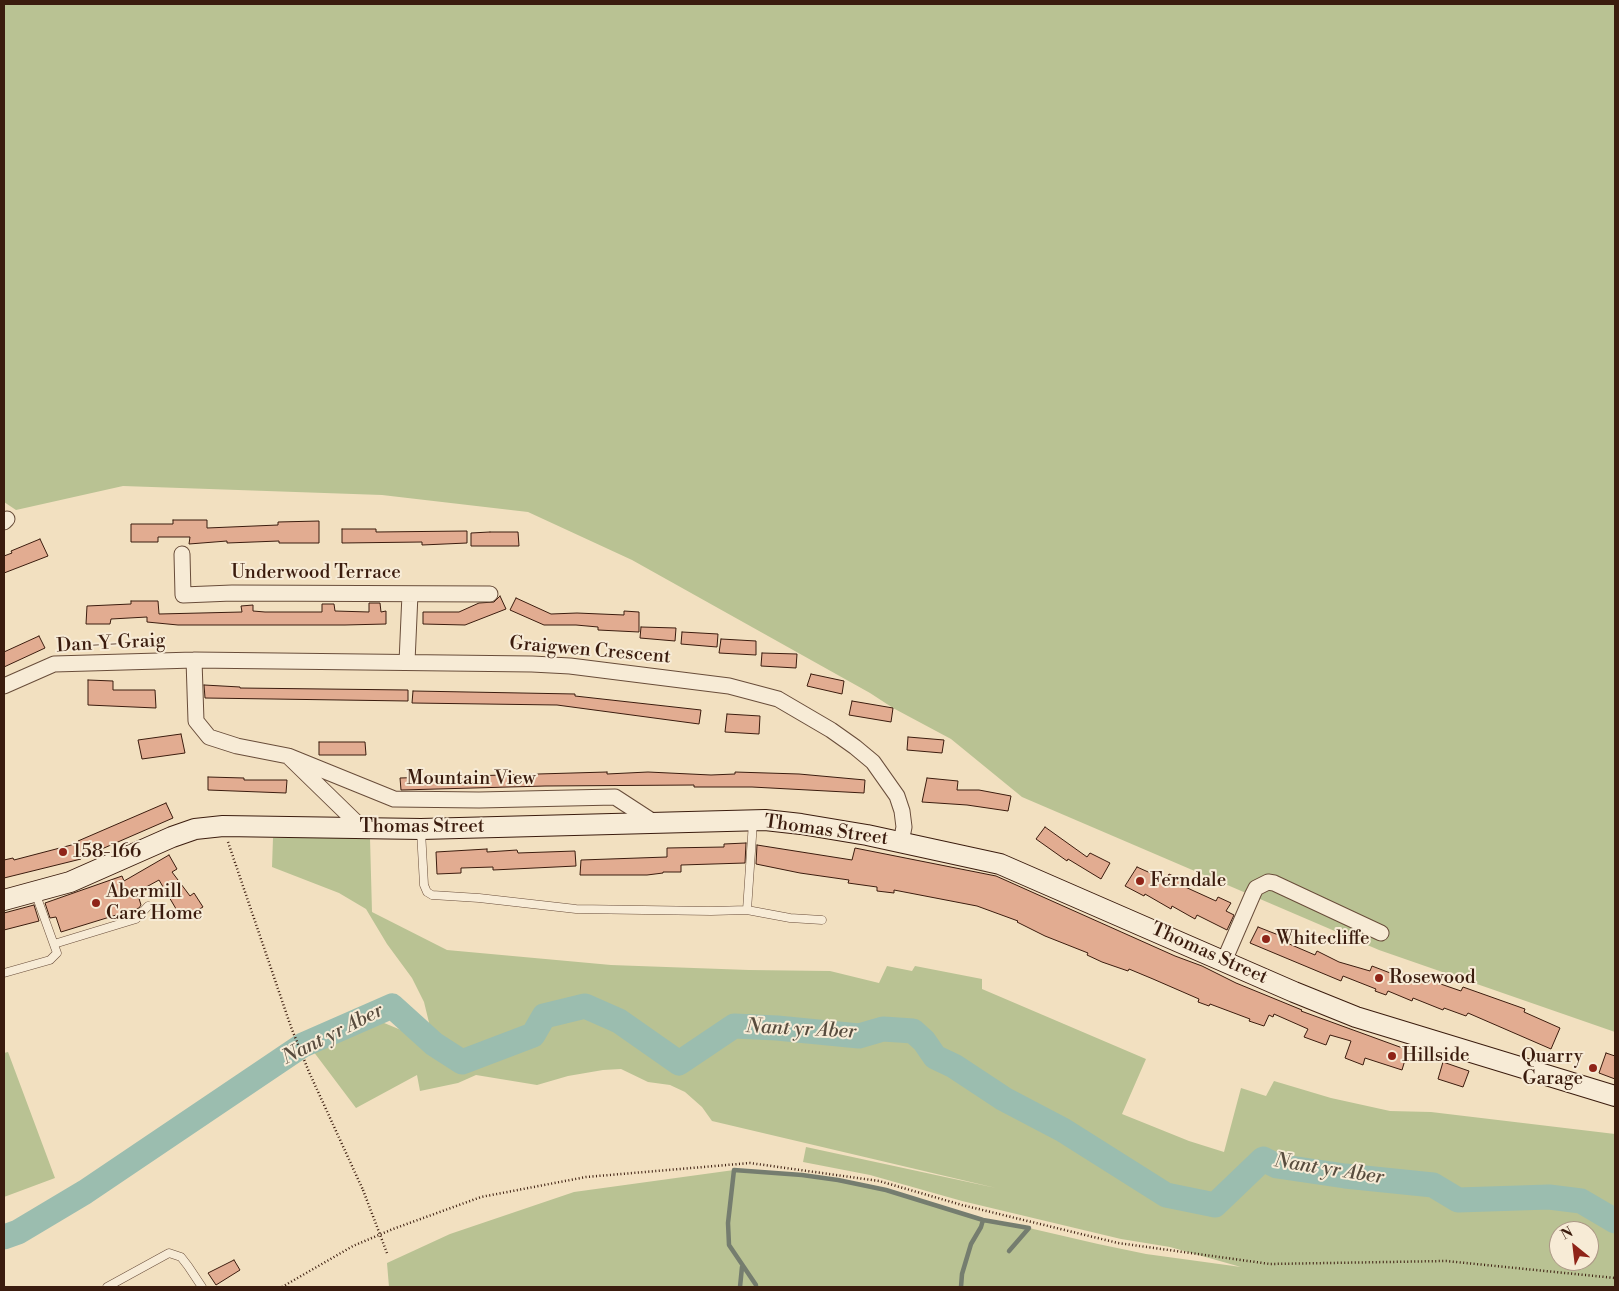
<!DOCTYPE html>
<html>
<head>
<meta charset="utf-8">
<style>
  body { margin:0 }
  #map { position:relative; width:1619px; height:1291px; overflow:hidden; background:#f2e0c0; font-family:"Libre Bodoni",serif }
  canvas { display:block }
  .frame { position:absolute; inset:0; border:5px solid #3b1c0e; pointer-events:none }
  .north { position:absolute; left:1549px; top:1221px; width:50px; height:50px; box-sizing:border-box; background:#f7ebd6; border:1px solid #ac9886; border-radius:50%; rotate:331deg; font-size:14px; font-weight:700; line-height:20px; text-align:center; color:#3b1c0e }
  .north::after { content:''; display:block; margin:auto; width:18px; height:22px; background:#8f2418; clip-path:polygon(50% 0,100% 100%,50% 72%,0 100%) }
</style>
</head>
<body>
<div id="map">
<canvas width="1619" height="1291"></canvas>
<div class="frame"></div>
<div class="north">N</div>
</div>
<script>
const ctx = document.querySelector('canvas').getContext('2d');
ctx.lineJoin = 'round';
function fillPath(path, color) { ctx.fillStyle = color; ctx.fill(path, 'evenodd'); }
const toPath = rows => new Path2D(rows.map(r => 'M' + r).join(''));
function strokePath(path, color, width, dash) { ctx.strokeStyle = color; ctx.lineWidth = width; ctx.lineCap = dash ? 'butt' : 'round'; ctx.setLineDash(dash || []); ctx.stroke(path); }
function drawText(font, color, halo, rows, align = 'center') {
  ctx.font = font + ' "Libre Bodoni",serif'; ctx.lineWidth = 4; ctx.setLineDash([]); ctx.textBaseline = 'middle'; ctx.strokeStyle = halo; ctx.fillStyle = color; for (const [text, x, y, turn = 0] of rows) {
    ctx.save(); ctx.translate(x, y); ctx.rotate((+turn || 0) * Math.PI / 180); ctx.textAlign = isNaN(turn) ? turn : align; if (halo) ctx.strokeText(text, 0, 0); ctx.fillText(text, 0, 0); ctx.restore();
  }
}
fillPath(toPath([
  [4,4,1615,4,1615,1032,1379,950,1022,797,951,739,893,708,870,693,632,560,528,512,382,495,123,486,16,510,4,502],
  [273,838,370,838,372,912,447,950,611,965,749,970,830,971,879,983,887,966,912,971,915,966,982,979,982,989,1146,1059,1122,1114,1189,1141,1224,1152,1241,1088,1266,1096,1274,1081,1331,1098,1390,1111,1431,1112,1615,1134,1615,1287,389,1287,387,1263,450,1234,574,1192,734,1170,802,1175,838,1180,886,1190,983,1220,1029,1228,1098,1244,1146,1254,1241,1267,1170,1247,1121,1239,962,1201,870,1175,803,1162,806,1147,996,1188,712,1121,702,1107,685,1092,670,1085,648,1082,621,1069,603,1070,568,1076,537,1085,476,1075,458,1083,420,1091,417,1075,356,1108,307,1043,363,1019,377,1020,401,1030,417,1028,434,1043,424,1002,412,978,387,944,366,909,339,893,272,867],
  [1559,1231,1589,1231,1589,1261,1559,1261],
  [8,1052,55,1178,4,1197,4,1053]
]), '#b9c293');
strokePath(toPath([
  [756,1285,729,1245,728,1223,734,1170,802,1175,838,1180,886,1190,983,1220,1029,1228,1009,1251],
  [740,1287,742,1267],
  [961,1287,962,1274,971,1244,981,1227,983,1220]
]), '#757d6f', 4.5);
strokePath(toPath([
  [4,1237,18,1232,85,1192,303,1045,392,1006,434,1044,462,1062,533,1035,544,1016,585,1006,619,1021,679,1063,734,1026,777,1028,859,1036,883,1029,913,1031,924,1041,935,1057,954,1066,1004,1099,1063,1130,1166,1195,1215,1205,1263,1159,1277,1166,1345,1176,1433,1185,1458,1200,1549,1197,1581,1201,1615,1221]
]), '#9bbdaf', 25);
const building = toPath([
  [173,520,207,520,207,528,278,525,278,522,319,521,319,543,279,543,279,541,227,543,227,541,189,544,190,537,158,537,158,542,131,542,131,524,173,524,173,520],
  [342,529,376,529,376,532,467,531,467,543,422,545,422,542,342,543,342,529],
  [490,532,518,532,519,546,471,546,471,533,490,532],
  [40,539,48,556,4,573,4,556,12,553,11,551,40,539],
  [500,596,506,609,465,625,423,624,423,612,459,612,479,603,494,602,500,596],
  [516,598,551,614,577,613,624,615,624,611,639,612,639,632,598,630,598,627,576,625,544,625,510,610,516,598],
  [131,601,158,601,159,614,242,612,241,606,253,605,253,611,265,612,322,612,322,604,334,604,335,611,369,612,369,603,380,603,381,612,386,611,386,624,345,625,178,625,147,622,147,617,111,619,110,624,86,624,87,606,131,604,131,601],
  [641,627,676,628,675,641,640,638,641,627],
  [682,632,718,634,717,647,681,644,682,632],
  [39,636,45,648,4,667,4,652,39,636],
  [721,639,756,641,756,655,719,653,721,639],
  [762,653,797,654,796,668,761,666,762,653],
  [811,674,844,681,842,694,807,686,811,674],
  [88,680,113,681,113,690,155,690,156,708,88,705,88,680],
  [204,685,240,687,240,688,408,690,408,701,205,698,204,685],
  [413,691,575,694,575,696,701,710,699,724,557,705,412,703,413,691],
  [852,701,893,708,891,722,849,715,852,701],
  [727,714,760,716,759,734,725,732,727,714],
  [181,734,185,753,142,759,138,740,181,734],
  [908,737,944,740,942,753,907,750,908,737],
  [319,742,365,742,366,755,319,755,319,742],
  [607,772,607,774,648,772,711,775,735,774,735,772,799,774,865,780,864,793,752,787,694,787,694,785,545,786,401,790,400,778,607,772],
  [208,777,244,778,244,780,287,780,286,793,208,790,208,777],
  [927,778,958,781,957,790,979,790,1011,796,1008,811,967,805,922,802,927,778],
  [166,803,173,818,81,858,81,859,4,878,4,860,13,858,14,860,79,843,78,841,166,803],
  [1045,827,1087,857,1090,853,1110,863,1101,879,1068,859,1067,861,1036,839,1045,827],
  [746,843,745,863,681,865,681,872,663,872,663,873,647,875,580,875,581,860,667,857,667,848,724,847,724,844,746,843],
  [757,845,852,860,855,848,996,876,1175,956,1202,966,1236,983,1302,1010,1301,1011,1408,1050,1402,1070,1365,1058,1363,1065,1345,1058,1351,1041,1330,1035,1326,1045,1304,1037,1308,1029,1274,1014,1273,1017,1269,1015,1264,1026,1249,1021,1250,1019,1210,1004,1209,1006,1198,1002,1199,999,1153,979,1129,969,1128,971,1102,962,1087,955,1088,953,1045,936,1017,922,1018,921,977,906,894,890,894,893,877,891,877,887,848,883,849,880,800,873,756,864,757,845],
  [487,849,487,852,517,850,518,853,575,851,576,866,493,870,493,867,461,868,461,873,437,874,436,852,487,849],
  [169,855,177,869,172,872,190,896,194,893,203,907,182,919,159,880,137,892,141,905,139,908,61,932,56,917,50,918,45,903,122,876,124,881,169,855],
  [1137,867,1166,880,1169,874,1185,882,1183,886,1216,901,1218,897,1231,903,1226,911,1234,915,1227,930,1197,915,1195,919,1172,906,1171,909,1145,894,1144,896,1125,886,1137,867],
  [34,905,39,921,4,930,4,913,34,905],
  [1258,927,1281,936,1280,940,1315,955,1317,951,1339,962,1370,971,1372,966,1398,976,1400,973,1427,984,1429,980,1461,991,1463,987,1525,1009,1524,1012,1560,1028,1551,1049,1468,1013,1466,1016,1444,1008,1443,1010,1413,998,1412,1001,1388,991,1386,995,1375,991,1376,989,1343,976,1341,981,1250,943,1258,927],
  [1606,1053,1615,1056,1615,1079,1599,1073,1606,1053],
  [1443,1062,1469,1071,1463,1087,1438,1079,1443,1062],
  [234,1260,240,1270,216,1285,208,1273,234,1260]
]);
fillPath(building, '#e2ac91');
strokePath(building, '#3b1c0e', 1);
const service = toPath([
  [421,831,424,885,427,892,432,895,479,898,576,909,711,911,747,910,790,918,822,920],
  [747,910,753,822],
  [54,944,136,919,148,906],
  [4,973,50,960,57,953,35,892],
  [107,1287,169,1253,181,1257,188,1266,202,1287]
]);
const minor = toPath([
  [4,522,7,519],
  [182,554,183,595,232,593,490,594],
  [194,660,196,721,209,737,237,746,288,756,362,828],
  [407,662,410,594],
  [4,686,54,664,194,660,532,664,570,666,729,686,778,699,831,730,855,747,873,762,897,796,902,811,904,827,901,842],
  [288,756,394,799,479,800,615,797,655,823],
  [1224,961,1253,894,1256,888,1268,882,1274,883,1381,933]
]);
const secondary = toPath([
  [4,900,70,882,172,837,195,829,223,826,421,829,765,820,801,824,867,835,1000,864,1294,992,1356,1017,1615,1096]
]);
strokePath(service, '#694d3a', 9);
strokePath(minor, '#694d3a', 17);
strokePath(secondary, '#3b1c0e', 22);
strokePath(toPath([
  [228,842,291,1027,309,1072,363,1190],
  [282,1287,353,1246,393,1229,481,1197,586,1177,750,1163,879,1181,962,1205,1118,1243,1270,1264,1446,1261,1615,1278]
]), '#3b1c0e', 2.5, [1, 2.5]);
strokePath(service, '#f7ebd6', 8);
strokePath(minor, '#f7ebd6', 15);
strokePath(secondary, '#f7ebd6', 20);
strokePath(toPath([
  [363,1190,387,1253]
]), '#3b1c0e', 2.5, [1, 2.5]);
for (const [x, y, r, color] of [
  [63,852,5,"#8f2418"],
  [1140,881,5,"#8f2418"],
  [96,903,5,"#8f2418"],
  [1266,939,5,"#8f2418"],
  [1379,978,5,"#8f2418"],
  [1392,1056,5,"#8f2418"],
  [1593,1068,5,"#8f2418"]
]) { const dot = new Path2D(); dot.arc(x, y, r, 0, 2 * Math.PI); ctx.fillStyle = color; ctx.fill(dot); strokePath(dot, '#f7ebd6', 2); }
drawText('19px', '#3b1c0e', '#f7ebd6', [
  ["Underwood Terrace",316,573],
  ["Dan-Y-Graig",111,644,-3],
  ["Graigwen Crescent",590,651,5],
  ["Mountain View",471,779],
  ["Thomas Street",422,827],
  ["Thomas Street",826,831,8],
  ["Thomas Street",1209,954,24]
]);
drawText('19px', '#3b1c0e', '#f7ebd6', [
  ["158-166",73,852],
  ["Ferndale",1150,881],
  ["Abermill",106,892],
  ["Care Home",106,914],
  ["Whitecliffe",1276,939],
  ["Rosewood",1389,978],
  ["Hillside",1402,1056],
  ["Quarry",1583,1057,"right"],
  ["Garage",1583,1079,"right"]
], 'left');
drawText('italic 20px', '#584c3e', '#f7ebd6', [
  ["Nant yr Aber",801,1030,3],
  ["Nant yr Aber",333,1035,-27],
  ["Nant yr Aber",1329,1170,9]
]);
</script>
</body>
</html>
